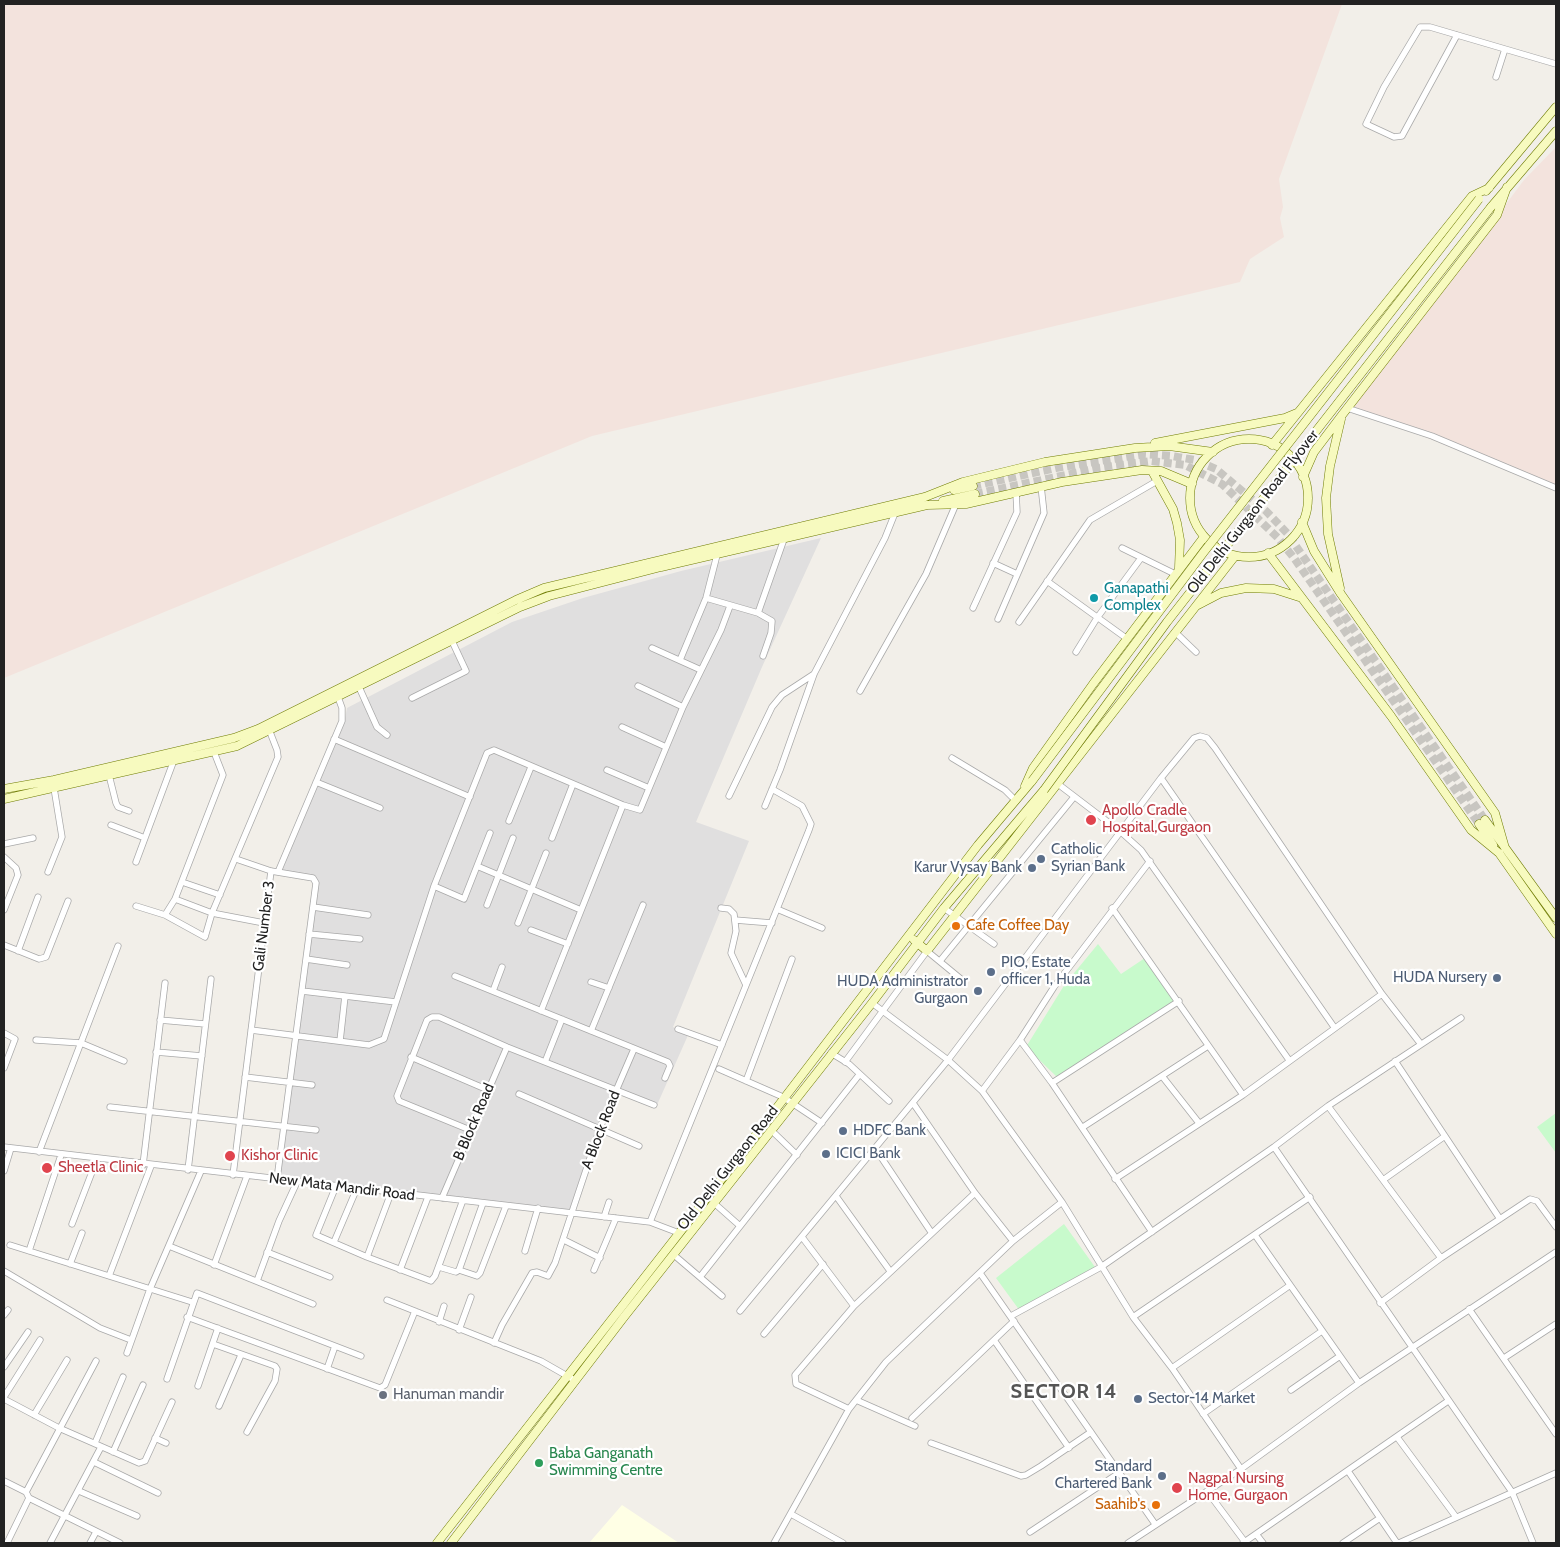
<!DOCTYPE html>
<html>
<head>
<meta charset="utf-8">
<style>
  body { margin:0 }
  #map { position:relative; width:1560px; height:1547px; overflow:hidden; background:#f2efe9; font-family:Cabin,sans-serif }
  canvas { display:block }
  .frame { position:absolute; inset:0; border:5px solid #222; pointer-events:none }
</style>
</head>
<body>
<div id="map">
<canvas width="1560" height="1547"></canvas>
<div class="frame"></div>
</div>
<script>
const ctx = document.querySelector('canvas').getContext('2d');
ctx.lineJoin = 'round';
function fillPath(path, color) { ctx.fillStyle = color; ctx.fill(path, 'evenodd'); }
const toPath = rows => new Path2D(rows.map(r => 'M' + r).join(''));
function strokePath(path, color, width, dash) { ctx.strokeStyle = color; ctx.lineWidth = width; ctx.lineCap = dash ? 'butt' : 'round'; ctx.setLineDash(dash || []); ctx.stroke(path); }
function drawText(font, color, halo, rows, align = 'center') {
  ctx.font = font + ' Cabin,sans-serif'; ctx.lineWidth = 4.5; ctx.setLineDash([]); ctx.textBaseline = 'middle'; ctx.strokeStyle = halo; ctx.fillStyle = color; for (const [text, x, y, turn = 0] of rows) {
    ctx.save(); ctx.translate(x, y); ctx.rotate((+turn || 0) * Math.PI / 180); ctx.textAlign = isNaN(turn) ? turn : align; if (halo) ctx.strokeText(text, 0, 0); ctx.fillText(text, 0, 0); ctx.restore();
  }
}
fillPath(toPath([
  [821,538,762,667,696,822,749,841,673,1027,689,1033,657,1105,619,1091,571,1210,278,1178,316,879,282,870,344,723,347,708,512,622,583,598,681,571]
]), '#e0dfdf');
fillPath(toPath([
  [622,1505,679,1543,589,1543]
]), '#ffffe5');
fillPath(toPath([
  [4,4,1342,4,1279,179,1283,207,1280,218,1284,237,1250,259,1240,282,592,436,4,678],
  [1556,147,1556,488,1555,489,1353,408,1524,180]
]), '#f3e3dd');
fillPath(toPath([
  [1098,944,1121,974,1145,958,1175,1003,1058,1078,1026,1047,1065,984],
  [1556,1113,1556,1153,1537,1127],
  [1064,1224,1095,1267,1020,1311,996,1278]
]), '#c8facc');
strokePath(toPath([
  [973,486,1056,468,1144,454,1172,456,1195,460,1216,469,1266,511,1287,533,1485,820],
  [975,494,1099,468,1151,461,1185,465,1222,484,1278,538,1294,558,1479,824]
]), '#c8c6c1', 8, [8, 4]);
const minor = toPath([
  [1457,35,1402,136,1394,137,1366,124,1384,87,1420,27,1430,27,1556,64],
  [1496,77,1505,49],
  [1347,408,1432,436,1556,488],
  [1122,548,1175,574],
  [993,563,1017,574],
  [1047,581,1126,638],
  [706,598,758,613,772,621,771,633,763,656],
  [973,608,1017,512,1016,492],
  [758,613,784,539],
  [998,619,1044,513,1041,486],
  [1019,622,1090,520,1157,481],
  [1175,632,1196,652],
  [652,648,701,670],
  [1076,652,1097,618,1141,558],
  [680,660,706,598,718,551],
  [638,686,683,707],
  [359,687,377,727,387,735],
  [860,691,926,574,956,504],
  [412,698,466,671,452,641],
  [622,727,666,747],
  [334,739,470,797],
  [952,758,1005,790,1016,801],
  [607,770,649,788],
  [109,775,116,803,118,807,129,811],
  [1161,778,1334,1027],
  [316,782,380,808],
  [1058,784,1121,832,1141,850,1289,1060],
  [729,796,772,707,782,695,814,674],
  [765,806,780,770,814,674,885,538,895,513],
  [509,821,531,767],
  [111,825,145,838],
  [552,838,573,784],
  [4,844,33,838],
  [4,857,16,868,18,875,4,910],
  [236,859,271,871,313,878,316,883,277,1179],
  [136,862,174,760],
  [477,866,581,910],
  [48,872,62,837,54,788],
  [278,872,342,721,342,708,338,697],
  [182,882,220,895],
  [434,886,464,899,490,833],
  [175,899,212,913,264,923],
  [487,905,513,838],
  [136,906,165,915,175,899,223,775,214,752],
  [313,907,368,915],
  [721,908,729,909,734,914,736,931,731,953,746,985],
  [944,908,994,944],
  [1112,908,1243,1095],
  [777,909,822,928],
  [165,915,205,937,212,913,278,757,277,750,270,732],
  [735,920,772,923],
  [518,923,546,853],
  [531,930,568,944],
  [309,934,360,939],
  [4,945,39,959,46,957,68,901],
  [18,951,38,897],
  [306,959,347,965],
  [940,961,1074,797],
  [455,976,668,1062,670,1066,665,1078],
  [591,982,609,988],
  [302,991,396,1002],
  [493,991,502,967],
  [872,1003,948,1060,982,1091,1062,1202,1133,1317,1172,1368,1241,1469],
  [541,1011,623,805],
  [160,1020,205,1024],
  [678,1029,722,1045],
  [251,1030,369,1045,384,1039,434,886,487,753,494,750,623,805,640,810,683,707,721,630,730,606],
  [591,1031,643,905],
  [4,1033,15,1039,4,1068],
  [36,1040,81,1043,124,1061],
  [1020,1040,1052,1083,1152,1232],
  [340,1041,345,996],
  [156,1052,202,1056],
  [831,1053,849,1064,889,1101],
  [411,1057,488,1090],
  [1395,1061,1500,1219],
  [545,1062,562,1019],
  [845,1062,927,951,961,979],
  [719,1069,783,1097,822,1123],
  [1162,1076,1199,1123],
  [245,1077,312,1085],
  [746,1081,792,959],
  [1052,1083,1179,1001],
  [982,1091,1020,1040,1054,987,1150,861],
  [519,1094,639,1146],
  [913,1103,975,1193,1013,1241],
  [1328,1106,1441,1258],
  [110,1107,316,1130],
  [1083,1127,1208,1046],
  [470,1130,399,1101,397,1096,427,1020,432,1017,439,1017,507,1047,654,1105],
  [772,1131,797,1155],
  [4,1147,650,1222,679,1233],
  [1274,1147,1512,1492,1533,1543],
  [875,1148,931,1232],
  [39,1152,118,946],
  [143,1165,165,983],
  [188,1170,211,979],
  [4,1171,11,1148],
  [233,1175,271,871],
  [1115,1179,1243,1095,1382,994],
  [1383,1180,1445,1136],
  [336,1186,316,1235,367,1257,431,1281,435,1276,463,1200],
  [836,1196,890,1271],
  [442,1198,507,1047],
  [714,1203,740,1226],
  [604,1217,609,1202],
  [650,1222,809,830,811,824,802,806,772,789],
  [72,1224,97,1159],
  [1255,1235,1359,1383],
  [802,1237,854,1306],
  [564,1240,600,1258],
  [334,1242,357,1188],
  [10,1245,192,1302],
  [169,1246,313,1304],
  [29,1251,61,1155],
  [525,1251,538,1208],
  [267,1252,330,1277],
  [674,1255,722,1296],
  [367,1257,391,1193],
  [70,1264,82,1233],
  [214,1265,247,1176],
  [439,1267,456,1272,459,1270,483,1203],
  [400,1270,428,1197],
  [459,1270,477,1276,480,1273,506,1206],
  [594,1270,616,1218],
  [4,1271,100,1328,131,1340],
  [980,1273,1155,1524],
  [109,1276,151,1166],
  [700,1277,859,1075],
  [257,1281,279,1221,297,1182],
  [387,1300,541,1361,576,1381],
  [1380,1303,1441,1258,1530,1199,1537,1201,1556,1227],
  [1469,1309,1556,1434],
  [740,1311,948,1060,1161,778,1194,738,1200,736,1207,738,1215,748,1382,994,1420,1043],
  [4,1315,8,1310],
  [1011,1316,1101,1267,1274,1147,1328,1106,1461,1018],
  [187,1317,380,1388,385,1385,415,1311],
  [1133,1317,1310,1197],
  [439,1322,444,1306],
  [459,1330,471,1297],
  [764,1334,823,1264],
  [994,1340,1069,1448],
  [494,1343,502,1325,532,1273,537,1272,548,1276,555,1263,600,1128,634,1049],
  [213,1344,275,1366,277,1369,275,1381,247,1432],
  [127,1353,150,1289,201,1171],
  [1504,1358,1556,1324],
  [4,1367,28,1332],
  [1172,1368,1289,1286],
  [327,1369,335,1346],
  [167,1379,197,1293,361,1356],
  [198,1386,218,1328],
  [1291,1390,1340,1356],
  [4,1397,40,1340],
  [4,1399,59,1428,139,1463,145,1461,172,1402],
  [856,1400,915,1426],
  [219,1406,241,1355],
  [849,1409,796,1384,795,1375,854,1306,975,1193],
  [1203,1414,1322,1331],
  [34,1415,67,1360],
  [912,1418,1014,1321],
  [1397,1437,1456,1517],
  [155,1438,166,1443],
  [95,1443,123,1377],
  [931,1443,1021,1476,1026,1475,1041,1466,1091,1432],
  [113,1452,143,1385],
  [94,1462,158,1493],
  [1348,1471,1397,1543],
  [4,1481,26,1492,29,1498,120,1543],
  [79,1491,137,1516],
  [1207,1491,1245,1542],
  [26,1492,96,1361],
  [791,1514,843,1543],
  [1030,1532,1119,1473],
  [1256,1534,1263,1543],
  [7,1543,29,1498],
  [50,1543,101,1447],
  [90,1543,96,1532],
  [774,1543,849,1409,886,1362,1013,1241,1062,1202],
  [1128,1543,1241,1469,1359,1383,1556,1252],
  [1243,1543,1448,1401],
  [1343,1543,1380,1518],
  [1399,1543,1556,1473]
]);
const secondary = toPath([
  [1486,191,1556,107],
  [1491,207,1556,131],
  '1190 498a59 59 0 1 1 118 0a59 59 0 1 1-118 0Z',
  [1155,443,1285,418,1297,413],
  [1272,445,1472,196,1489,188],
  [1152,471,1173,509,1177,523,1180,540,1179,568],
  [1303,477,1314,452,1342,415,1497,215,1507,187],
  [954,490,973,486],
  [943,501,975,494],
  [1302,522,1314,551,1341,594,1495,813,1505,848],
  [1268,553,1391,716,1471,830,1499,853,1556,934],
  [1340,588,1328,534,1326,498,1330,466,1341,419],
  [1198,605,1221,593,1246,588,1274,589,1299,597],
  [1025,786,1033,768,1093,684,1204,537],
  [4,789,54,780,234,738,258,729,516,600,544,588,925,497,963,482,1045,462,1135,448,1169,446,1213,452],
  [4,799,237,746,520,607,549,596,661,567,927,505,966,504,1062,482,1142,470,1161,471,1192,484],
  [1485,820,1556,918],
  [1479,824,1493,845],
  [914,940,927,951,1235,556],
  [437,1543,759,1131,978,845,1032,781],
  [451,1543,624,1317,872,1003,944,908,1044,790]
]);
strokePath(minor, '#a9a9a9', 7);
strokePath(secondary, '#707d05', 9);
strokePath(minor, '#fff', 5.5);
strokePath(secondary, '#f7fabf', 8);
const secondaryBridge = toPath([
  [1032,781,1203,553,1479,199],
  [1044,790,1167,622,1491,207]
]);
strokePath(secondaryBridge, '#707d05', 9, []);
strokePath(secondaryBridge, '#f7fabf', 8);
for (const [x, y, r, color] of [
  [1094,598,5,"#0f9aa8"],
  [1091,820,6,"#e0444e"],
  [1041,859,5,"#5c6f8a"],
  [1032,868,5,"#5c6f8a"],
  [956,926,5,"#e8710a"],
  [991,972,5,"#5c6f8a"],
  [1497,978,5,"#5c6f8a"],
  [978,991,5,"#5c6f8a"],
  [843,1131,5,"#5c6f8a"],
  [826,1154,5,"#5c6f8a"],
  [230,1156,6,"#e0444e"],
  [47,1168,6,"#e0444e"],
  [383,1395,5,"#6b7280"],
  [1138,1399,5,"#5c6f8a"],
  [539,1463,5,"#2e9e5b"],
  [1162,1476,5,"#5c6f8a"],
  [1177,1488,6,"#e0444e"],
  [1156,1505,5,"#e8710a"]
]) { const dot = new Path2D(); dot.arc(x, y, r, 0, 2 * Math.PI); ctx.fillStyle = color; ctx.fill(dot); strokePath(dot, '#fff', 2); }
drawText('15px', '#222', '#fff', [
  ["Old Delhi Gurgaon Road Flyover",1253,512,-52],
  ["Gali Number 3",264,926,-83],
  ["B Block Road",474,1122,-67],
  ["A Block Road",601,1130,-69],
  ["Old Delhi Gurgaon Road",728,1168,-52],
  ["New Mata Mandir Road",342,1187,7]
]);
drawText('15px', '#0d838f', '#fff', [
  ["Ganapathi",1104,589],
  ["Complex",1104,606]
], 'left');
drawText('15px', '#be3a42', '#fff', [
  ["Apollo Cradle",1102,811],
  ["Hospital,Gurgaon",1102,828],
  ["Kishor Clinic",241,1156],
  ["Sheetla Clinic",58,1168],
  ["Nagpal Nursing",1188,1479],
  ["Home, Gurgaon",1188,1496]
], 'left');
drawText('15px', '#4e5e75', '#fff', [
  ["Catholic",1051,850],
  ["Syrian Bank",1051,867],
  ["Karur Vysay Bank",1022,868,"right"],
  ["PIO, Estate",1001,963],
  ["officer 1, Huda",1001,980],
  ["HUDA Nursery",1487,978,"right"],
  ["HUDA Administrator",968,982,"right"],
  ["Gurgaon",968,999,"right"],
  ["HDFC Bank",853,1131],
  ["ICICI Bank",836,1154],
  ["Sector-14 Market",1148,1399],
  ["Standard",1152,1467,"right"],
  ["Chartered Bank",1152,1484,"right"]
], 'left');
drawText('15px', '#c56008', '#fff', [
  ["Cafe Coffee Day",966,926],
  ["Saahib's",1146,1505,"right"]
], 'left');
drawText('15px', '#5b616d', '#fff', [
  ["Hanuman mandir",393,1395]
], 'left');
drawText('15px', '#27864d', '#fff', [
  ["Baba Ganganath",549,1454],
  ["Swimming Centre",549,1471]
], 'left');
ctx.letterSpacing = '1px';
drawText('bold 20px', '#555', '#fff', [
  ["SECTOR 14",1064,1392]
]);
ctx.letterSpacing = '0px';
</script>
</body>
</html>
